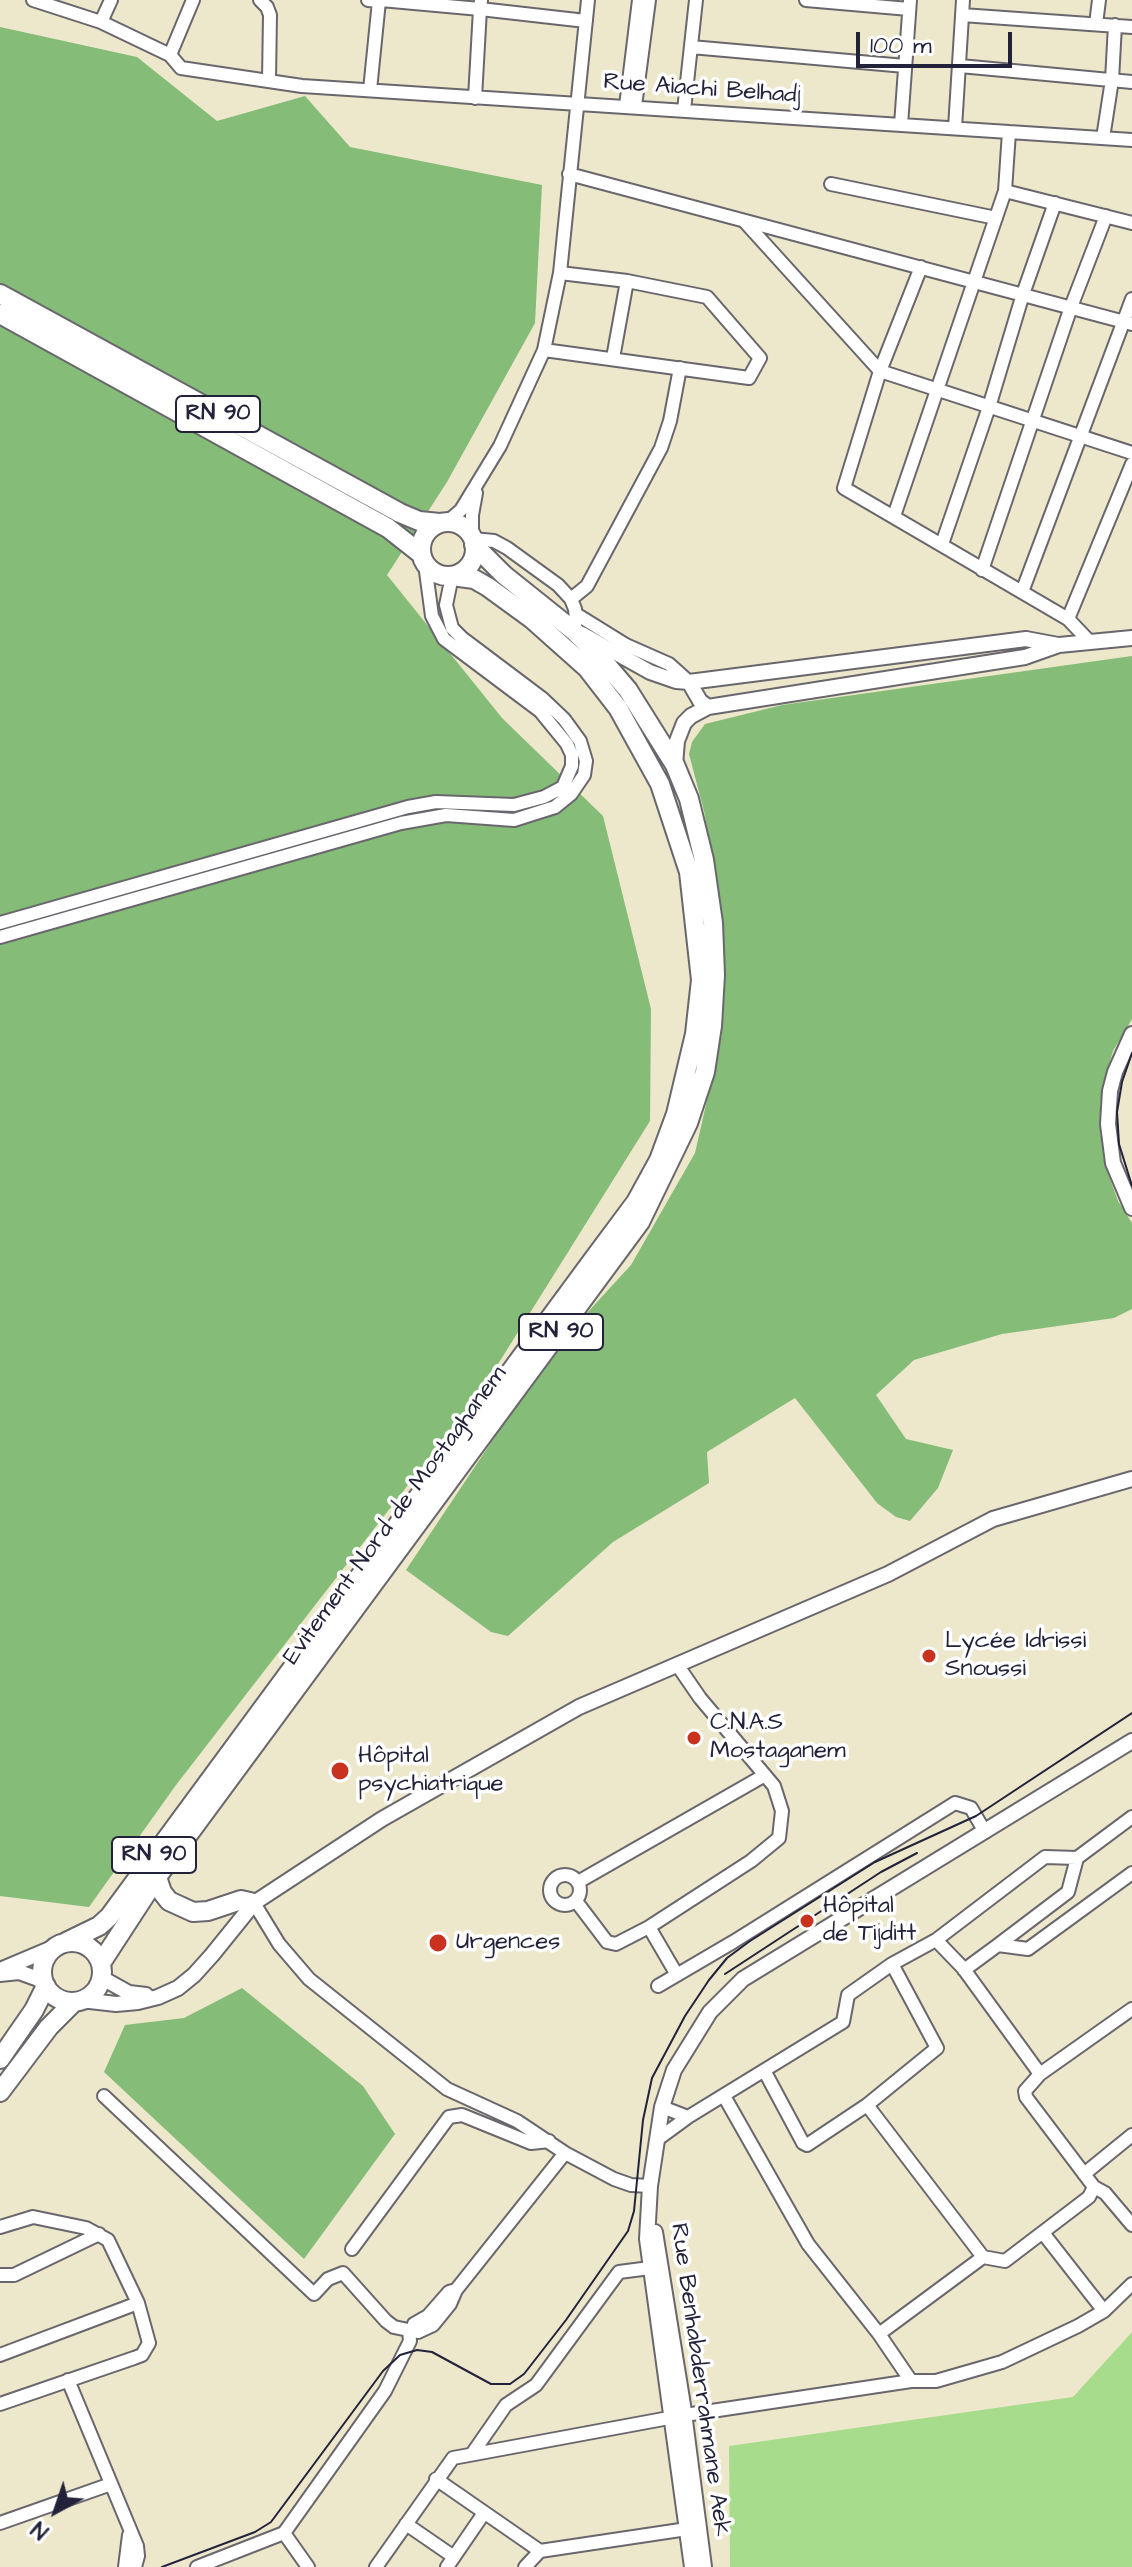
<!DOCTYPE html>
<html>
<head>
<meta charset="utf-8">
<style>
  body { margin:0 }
  #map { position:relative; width:1132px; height:2567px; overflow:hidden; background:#ede7cb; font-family:"Architects Daughter",sans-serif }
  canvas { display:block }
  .north { position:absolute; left:16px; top:2471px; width:80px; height:80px; -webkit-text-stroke:6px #fff; paint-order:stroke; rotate:220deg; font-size:22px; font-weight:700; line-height:32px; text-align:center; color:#22223b }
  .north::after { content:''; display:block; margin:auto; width:28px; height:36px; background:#22223b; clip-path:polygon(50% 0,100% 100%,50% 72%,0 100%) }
  .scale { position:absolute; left:856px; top:32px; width:156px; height:36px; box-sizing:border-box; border:4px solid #22223b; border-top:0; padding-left:10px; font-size:24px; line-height:28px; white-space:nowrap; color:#22223b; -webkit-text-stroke:6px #fff; paint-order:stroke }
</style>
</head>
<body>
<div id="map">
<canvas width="1132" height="2567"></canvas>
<div class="north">N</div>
<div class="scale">100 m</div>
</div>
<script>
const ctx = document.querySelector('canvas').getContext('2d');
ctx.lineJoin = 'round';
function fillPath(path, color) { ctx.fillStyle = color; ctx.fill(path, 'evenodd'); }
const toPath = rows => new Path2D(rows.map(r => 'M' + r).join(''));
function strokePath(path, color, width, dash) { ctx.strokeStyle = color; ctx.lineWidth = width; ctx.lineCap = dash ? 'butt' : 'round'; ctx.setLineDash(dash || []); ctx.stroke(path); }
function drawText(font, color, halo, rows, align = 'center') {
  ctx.font = font + ' "Architects Daughter",sans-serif'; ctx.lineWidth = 7; ctx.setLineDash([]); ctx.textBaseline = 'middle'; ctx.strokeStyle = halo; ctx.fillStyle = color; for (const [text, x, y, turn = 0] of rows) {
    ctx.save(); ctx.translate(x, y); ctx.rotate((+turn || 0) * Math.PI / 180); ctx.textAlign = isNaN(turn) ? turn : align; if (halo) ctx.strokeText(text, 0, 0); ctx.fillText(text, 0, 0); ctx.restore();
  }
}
fillPath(toPath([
  [1132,2332,1132,2567,730,2567,729,2446,1073,2397]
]), '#a7dc8c');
fillPath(toPath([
  [0,27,137,57,217,121,305,96,350,147,542,185,535,323,447,482,387,575,502,718,603,816,651,1009,650,1121,483,1388,176,1785,89,1907,0,1896],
  [1132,656,1132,1019,1113,1051,1106,1075,1100,1106,1100,1131,1109,1176,1118,1201,1132,1223,1132,1309,1114,1318,1002,1334,914,1360,876,1395,906,1439,953,1450,938,1488,910,1521,896,1517,877,1503,795,1398,707,1452,709,1483,613,1542,508,1636,491,1632,406,1570,506,1420,586,1314,631,1265,695,1153,722,1034,720,902,704,811,689,754,692,742,705,724,782,705],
  [242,1988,363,2086,395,2134,304,2259,104,2072,125,2025,184,2018]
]), '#85bc78');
const minor = toPath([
  [33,0,101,22,170,55,181,68,302,86,1132,140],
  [260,0,267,7,270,15,269,80],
  [368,0,379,1,370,90],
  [381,0,480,9,481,0],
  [806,0,909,9],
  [962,15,1132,27],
  [101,22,111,0],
  [1096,24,1099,0],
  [691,47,905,66],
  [170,55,193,0],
  [960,66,1132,82],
  [475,98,480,9,586,21],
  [626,106,639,0],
  [635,106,649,0],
  [684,110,696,0],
  [901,125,910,0],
  [955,128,963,0],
  [1103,138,1112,80,1115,25],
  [569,174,1132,324],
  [831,184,996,218],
  [1005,191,1132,223],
  [745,222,880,371,1132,453],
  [921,267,880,371,844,488,1068,619,1090,642],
  [544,350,749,378,760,358,707,297,627,281,560,273],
  [613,358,627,281],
  [894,516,1005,191,1009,132],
  [447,522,461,510,500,446,544,350,560,273,588,0],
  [472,537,472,515,476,493],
  [473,539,494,541,507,548,558,585,571,599,575,609,576,620,573,631],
  [942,544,989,407,1023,294,1055,203],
  [982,570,1071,307,1106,216],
  [1022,592,1132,299],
  [571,599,587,586,661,448,670,421,680,368],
  [576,614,626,645,669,664,689,682],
  [1068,619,1132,464],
  [0,923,408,807,436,802,514,805,544,797,563,787,572,766,572,755,567,744,540,711,444,639,432,616,425,564],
  [0,937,401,823,446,815,514,820,555,807,571,794,584,775,586,761,580,741,564,719,543,699,462,638,452,628,446,605,452,576],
  '550 1890a15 15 0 1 1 30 0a15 15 0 1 1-30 0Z',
  [578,1882,765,1775],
  [576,1901,607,1942,616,1944,649,1927,751,1861,779,1838,782,1811,774,1786,700,1698,678,1666],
  [254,1903,279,1944,309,1979,447,2089,517,2121,565,2153,614,2179,631,2185,650,2186],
  [649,1927,677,1975],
  [936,1940,1045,1857,1077,1858],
  [998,1945,1068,1892,1077,1858,1132,1817],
  [892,1964,936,1940,963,1968,1040,2074],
  [964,1970,998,1945,1028,1949,1132,1873],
  [658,1986,733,1942,955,1803,971,1808,985,1832],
  [1132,2009,1040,2074,1025,2091,1026,2097,1094,2187,1105,2193,1132,2225],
  [765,2072,803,2143,807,2145,867,2105],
  [104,2096,314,2294,328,2279,343,2273,386,2321,394,2327,418,2332,433,2325,450,2304,456,2290,565,2153],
  [724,2096,808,2244,879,2334,911,2381],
  [662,2107,688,2117],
  [658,2139,688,2117,843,2022,848,1995,892,1964,937,2048,867,2105,983,2257,1005,2261,1089,2197,1094,2187],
  [1084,2174,1132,2135],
  [0,2227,33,2217,86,2228,108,2240,138,2303,149,2343,142,2355,134,2358,0,2404],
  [1043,2233,1104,2311],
  [352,2249,449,2117,462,2115,531,2143,549,2141],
  [0,2275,14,2275,99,2234],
  [414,2329,414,2324,428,2316,449,2292,456,2290],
  [879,2334,983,2257],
  [0,2355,138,2303],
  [68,2380,137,2546,138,2556,135,2567],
  [472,2454,506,2405,536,2385,619,2272,650,2268],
  [436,2479,540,2551,687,2529],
  [0,2523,111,2484],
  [406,2524,454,2557],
  [125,2567,129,2535],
  [197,2567,284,2533],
  [308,2567,284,2533,385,2391,410,2341,409,2330],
  [376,2567,453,2458,685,2415,911,2381,936,2381,1002,2362,1078,2326,1104,2311,1132,2284],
  [447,2567,484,2513],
  [525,2567,540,2551]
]);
const major = toPath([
  [582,634,650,672,676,681,689,682,1026,639,1058,645],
  [689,682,700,701,708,707],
  [675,765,677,741,684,723,691,716,708,707,1025,657,1059,645,1132,638],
  [1132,1034,1115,1072,1110,1091,1108,1124,1113,1163,1132,1208],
  [0,1970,57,1946],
  [0,1974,19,1972,44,1981],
  [102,1978,129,1993,146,1995],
  [81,2000,116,2004,138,2002,158,1997,178,1988,194,1975,212,1955,254,1903,382,1819,579,1707,888,1574,993,1519,1132,1479],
  [655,2232,683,2405,704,2567],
  [692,2567,647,2239,650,2186,662,2107,674,2070,710,2012,743,1979,1132,1741]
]);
const highway = toPath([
  [0,294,400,513,419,521,440,523],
  [0,314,388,528,421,554],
  '421 549a27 27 0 1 1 54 0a27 27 0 1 1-54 0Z',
  [157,1877,162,1892,169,1901,193,1912,208,1911,241,1900,254,1903],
  [66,1942,99,1926,109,1917,592,1261,636,1202,659,1160,676,1114,695,1034,701,980,689,872,660,784,618,708,587,668,532,619,488,587,474,579,452,576],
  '42 1972a30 30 0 1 1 60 0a30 30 0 1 1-60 0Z',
  [101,1963,157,1877,640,1222,688,1123,705,1072,712,1026,715,975,713,923,704,860,689,799,675,765,628,690,599,656,574,631,504,575,474,545],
  [0,2059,34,2010,46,1986],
  [0,2092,49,2027,74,2002]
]);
strokePath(minor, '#69676d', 16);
strokePath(major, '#69676d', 18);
strokePath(highway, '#69676d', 22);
strokePath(minor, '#fff', 12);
strokePath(major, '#fff', 14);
strokePath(highway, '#fff', 18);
strokePath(toPath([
  [1132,1053,1122,1082,1117,1112,1119,1144,1132,1186],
  [725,1974,881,1872,917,1853],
  [162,2567,255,2532,271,2522,383,2371,400,2355,417,2350,432,2352,491,2384,510,2384,524,2374,566,2320,628,2231,634,2211,643,2120,652,2078,685,2016,709,1980,727,1958,750,1941,875,1862,976,1816,1132,1713]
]), '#22223b', 2);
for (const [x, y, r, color] of [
  [929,1656,8,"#c8321e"],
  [694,1738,8,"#c8321e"],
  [340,1771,10,"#c8321e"],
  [807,1921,8,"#c8321e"],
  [438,1943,10,"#c8321e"]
]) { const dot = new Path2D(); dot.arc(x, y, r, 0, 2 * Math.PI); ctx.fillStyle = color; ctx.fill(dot); strokePath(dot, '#fff', 3); }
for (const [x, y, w] of [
  [218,414,84],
  [561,1332,84],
  [154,1855,84]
]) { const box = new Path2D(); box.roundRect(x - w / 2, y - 18, w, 36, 6); ctx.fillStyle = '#fff'; ctx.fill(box); strokePath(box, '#22223b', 2); }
drawText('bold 22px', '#22223b', null, [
  ["RN 90",218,414],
  ["RN 90",561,1332],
  ["RN 90",154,1855]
]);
drawText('24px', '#22223b', '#fff', [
  ["Rue Aiachi Belhadj",702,90,4],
  ["Evitement Nord de Mostaghanem",396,1516,-54],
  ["Rue Benhabderrahmane Aek",699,2380,82]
]);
drawText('24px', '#22223b', '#fff', [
  ["Lycée Idrissi",945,1642],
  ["Snoussi",945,1670],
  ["C.N.A.S",710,1724],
  ["Mostaganem",710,1752],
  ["Hôpital",358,1757],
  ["psychiatrique",358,1785],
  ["Hôpital",823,1907],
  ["de Tijditt",823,1935],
  ["Urgences",456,1943]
], 'left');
</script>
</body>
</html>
